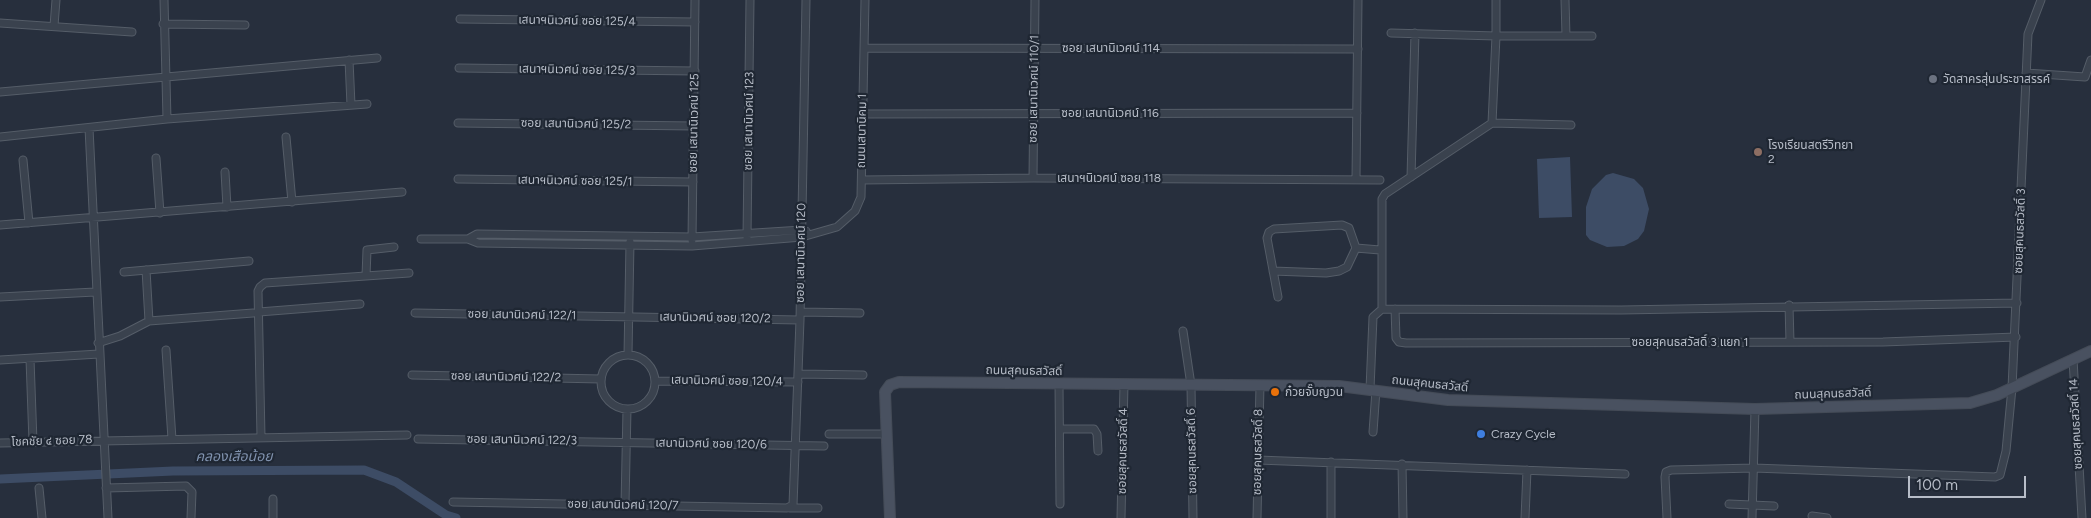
<!DOCTYPE html>
<html>
<head>
<meta charset="utf-8">
<style>
  body { margin:0 }
  #map { position:relative; width:2091px; height:518px; overflow:hidden; background:#272f3d; font-family:Figtree,sans-serif }
  canvas { display:block }
  .scale { position:absolute; left:1908px; top:476px; width:118px; height:22px; box-sizing:border-box; border:2px solid #b7bdc8; border-top:0; padding-left:6px; font-size:15px; line-height:18px; white-space:nowrap; color:#b7bdc8; -webkit-text-stroke:4px #1f2733; paint-order:stroke }
</style>
</head>
<body>
<div id="map">
<canvas width="2091" height="518"></canvas>
<div class="scale">100 m</div>
</div>
<script>
const ctx = document.querySelector('canvas').getContext('2d');
ctx.lineJoin = 'round';
function fillPath(path, color) { ctx.fillStyle = color; ctx.fill(path, 'evenodd'); }
const toPath = rows => new Path2D(rows.map(r => 'M' + r).join(''));
function strokePath(path, color, width, dash) { ctx.strokeStyle = color; ctx.lineWidth = width; ctx.lineCap = dash ? 'butt' : 'round'; ctx.setLineDash(dash || []); ctx.stroke(path); }
function drawText(font, color, halo, rows, align = 'center') {
  ctx.font = font + ' Figtree,"Noto Sans Thai",sans-serif'; ctx.lineWidth = 4.5; ctx.setLineDash([]); ctx.textBaseline = 'middle'; ctx.strokeStyle = halo; ctx.fillStyle = color; for (const [text, x, y, turn = 0] of rows) {
    ctx.save(); ctx.translate(x, y); ctx.rotate((+turn || 0) * Math.PI / 180); ctx.textAlign = isNaN(turn) ? turn : align; if (halo) ctx.strokeText(text, 0, 0); ctx.fillText(text, 0, 0); ctx.restore();
  }
}
fillPath(toPath([
  [1570,157,1572,217,1539,218,1537,159],
  [1613,173,1634,179,1643,188,1649,209,1644,231,1638,239,1624,246,1607,247,1590,240,1586,235,1586,207,1592,189,1606,175]
]), '#3d4c65');
strokePath(toPath([
  [0,479,173,471,364,470,396,482,446,515,456,518]
]), '#3d4c65', 9);
const minor = toPath([
  [164,0,167,119],
  [1565,0,1566,36],
  [460,19,695,22],
  [0,23,132,32],
  [163,24,245,25],
  [54,26,56,0],
  [1391,33,1496,36,1592,36],
  [864,48,1358,49],
  [349,60,351,105],
  [459,68,695,71],
  [2026,73,2085,77,2091,60],
  [0,92,377,58],
  [862,114,1357,113],
  [458,123,694,126],
  [1492,123,1571,125],
  [89,128,108,518],
  [0,137,167,119,367,104],
  [286,137,292,202],
  [156,158,160,213],
  [23,160,29,223],
  [225,172,227,207],
  [1411,177,1415,33],
  [1033,178,1035,0],
  [458,179,693,182],
  [1356,179,1358,0],
  [862,180,1033,178,1380,180],
  [0,225,402,192],
  [747,237,750,0],
  [421,239,468,239,478,243,692,246,802,237,837,227,855,211,861,197,865,0],
  [468,239,477,234,692,237,802,230,806,231],
  [692,240,695,0],
  [146,270,149,321],
  [1273,271,1326,273,1339,271,1347,267,1356,248],
  [124,272,249,261],
  [366,276,367,250,394,247],
  [0,297,95,292],
  [1278,297,1267,238,1269,232,1274,229,1342,225,1349,228,1356,248,1380,250],
  [1789,305,1790,342],
  [1382,309,1382,199,1385,194,1492,123,1496,36,1496,0],
  [1395,309,1396,338,1399,342,1406,343,1883,342,2016,337],
  [259,312,360,304],
  [801,312,860,313],
  [415,313,800,320],
  [1183,331,1191,385,1193,518],
  [98,343,120,336,149,321,253,313],
  [166,350,172,439],
  '601 382a27 27 0 1 1 54 0a27 27 0 1 1-54 0Z',
  [628,355,630,242],
  [30,359,33,442],
  [2073,359,2082,518],
  [0,360,99,354],
  [799,374,863,375],
  [412,375,601,379],
  [655,381,798,382],
  [1059,383,1060,504],
  [1370,389,1373,317,1382,309,1621,310,2017,303],
  [1060,429,1094,429,1097,434,1098,451],
  [1373,432,1376,390],
  [829,434,887,434],
  [261,437,258,291,260,287,265,283,409,273],
  [418,439,824,446],
  [0,443,407,435],
  [1258,460,1625,474],
  [1331,462,1331,518],
  [1402,464,1403,518],
  [39,488,42,518],
  [106,488,186,486,192,492,191,518],
  [453,502,787,508,793,505,800,320,806,0],
  [1729,504,1774,506],
  [625,505,627,409],
  [790,508,818,508],
  [1812,516,1827,518],
  [273,518,273,499],
  [1121,518,1124,384],
  [1257,518,1260,385],
  [1525,518,1527,470],
  [1667,518,1665,477,1666,472,1671,470,1754,468,1995,477,2000,475,2006,451,2012,388,2028,34,2041,0],
  [1752,518,1755,409]
]);
const secondary = toPath([
  [890,518,885,392,890,385,899,382,1339,386,1448,400,1755,409,1970,403,1997,395,2091,351]
]);
strokePath(minor, '#555d68', 9);
strokePath(secondary, '#444b57', 12);
strokePath(minor, '#3a424e', 7);
strokePath(secondary, '#495160', 10);
for (const [x, y, r, color] of [
  [1933,79,5,"#6b7280"],
  [1758,152,5,"#8d6e63"],
  [1275,392,5,"#e8710a"],
  [1481,434,5,"#3f7fe0"]
]) { const dot = new Path2D(); dot.arc(x, y, r, 0, 2 * Math.PI); ctx.fillStyle = color; ctx.fill(dot); strokePath(dot, '#1f2733', 2); }
drawText('12px', '#b7bdc8', '#1f2733', [
  ["เสนาฯนิเวศน์ ซอย 125/4",577,21,1],
  ["ซอย เสนานิเวศน์ 114",1111,48],
  ["เสนาฯนิเวศน์ ซอย 125/3",577,70,1],
  ["ซอย เสนานิเวศน์ 110/1",1034,89,-89],
  ["ซอย เสนานิเวศน์ 116",1110,113],
  ["ซอย เสนานิเวศน์ 123",749,121,-89],
  ["ซอย เสนานิเวศน์ 125",694,123,-89],
  ["ซอย เสนานิเวศน์ 125/2",576,124,1],
  ["ถนนเสนานิคม 1",862,131,-89],
  ["เสนาฯนิเวศน์ ซอย 118",1109,178],
  ["เสนาฯนิเวศน์ ซอย 125/1",575,181,1],
  ["ซอยสุคนธสวัสดิ์ 3",2020,231,-88],
  ["ซอย เสนานิเวศน์ 120",801,253,-89],
  ["ซอย เสนานิเวศน์ 122/1",522,315,1],
  ["เสนานิเวศน์ ซอย 120/2",715,318,1],
  ["ซอยสุคนธสวัสดิ์ 3 แยก 1",1690,342],
  ["ถนนสุคนธสวัสดิ์",1024,371,1],
  ["ซอย เสนานิเวศน์ 122/2",506,377,1],
  ["เสนานิเวศน์ ซอย 120/4",727,381,1],
  ["ถนนสุคนธสวัสดิ์",1430,384,6],
  ["ถนนสุคนธสวัสดิ์",1833,394,-2],
  ["ซอยสุคนธสวัสดิ์ 14",2076,424,-93],
  ["ซอย เสนานิเวศน์ 122/3",522,440,1],
  ["โชคชัย ๔ ซอย 78",52,441,-2],
  ["เสนานิเวศน์ ซอย 120/6",711,444,1],
  ["ซอยสุคนธสวัสดิ์ 4",1123,451,-89],
  ["ซอยสุคนธสวัสดิ์ 6",1192,451,-91],
  ["ซอยสุคนธสวัสดิ์ 8",1258,452,-89],
  ["ซอย เสนานิเวศน์ 120/7",623,505,1]
]);
drawText('12px', '#b7bdc8', '#1f2733', [
  ["วัดสาครสุ่นประชาสรรค์",1943,79],
  ["โรงเรียนสตรีวิทยา",1768,145],
  ["2",1768,159],
  ["ก๋วยจั๊บญวน",1285,392],
  ["Crazy Cycle",1491,434]
], 'left');
drawText('italic 14px', '#8092ae', '#1f2733', [
  ["คลองเสือน้อย",234,457]
]);
</script>
</body>
</html>
